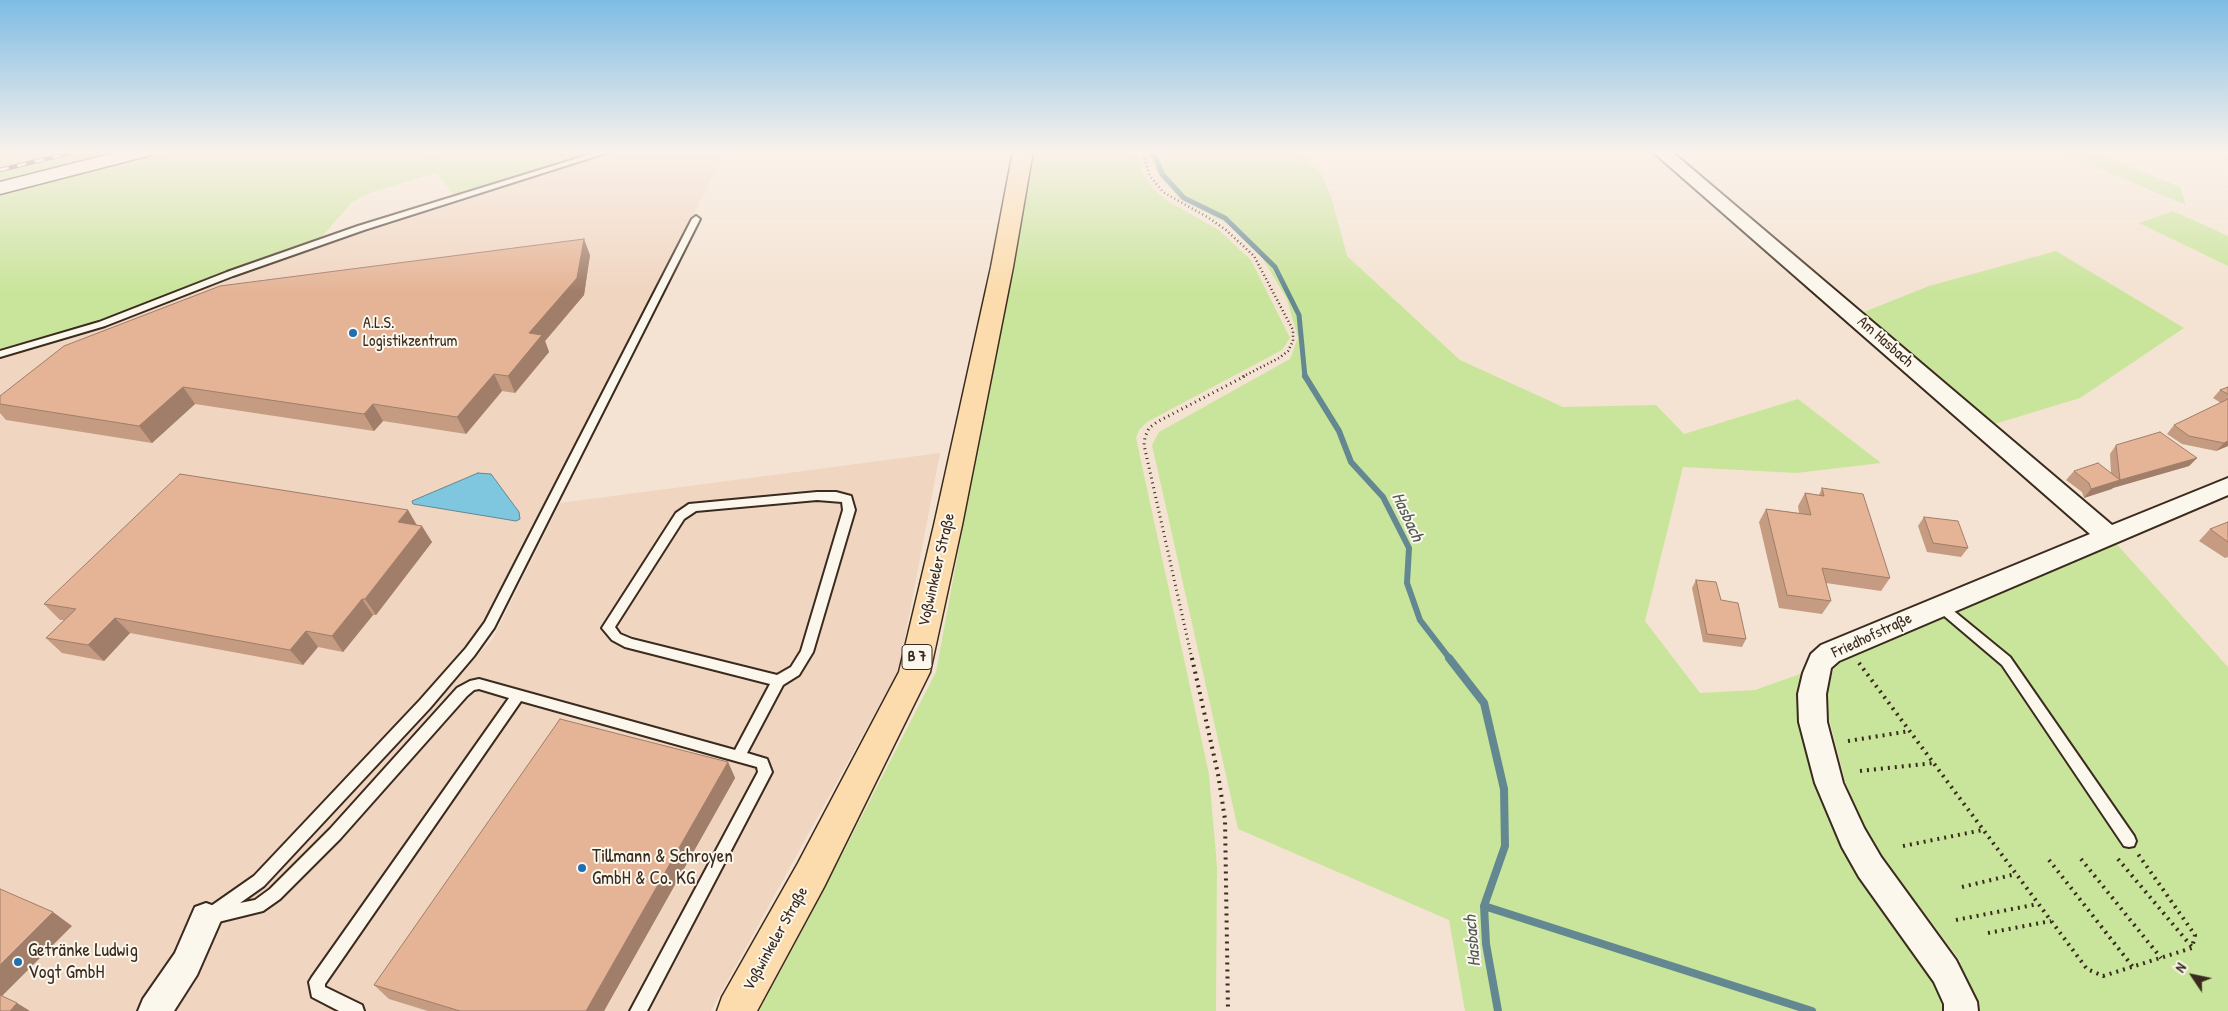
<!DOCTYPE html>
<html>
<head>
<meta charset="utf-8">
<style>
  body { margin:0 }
  #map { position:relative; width:2228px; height:1011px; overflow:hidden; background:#f4e3d2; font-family:"Patrick Hand",sans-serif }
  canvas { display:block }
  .north { position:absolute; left:2168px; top:951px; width:50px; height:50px; -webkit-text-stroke:4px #fbf7ec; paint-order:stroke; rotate:304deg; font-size:14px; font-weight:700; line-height:20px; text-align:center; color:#3b2a1e }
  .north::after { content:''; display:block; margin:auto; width:18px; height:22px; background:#3b2a1e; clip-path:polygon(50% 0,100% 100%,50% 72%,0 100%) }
</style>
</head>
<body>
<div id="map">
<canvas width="2228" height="1011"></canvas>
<div class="north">N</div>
</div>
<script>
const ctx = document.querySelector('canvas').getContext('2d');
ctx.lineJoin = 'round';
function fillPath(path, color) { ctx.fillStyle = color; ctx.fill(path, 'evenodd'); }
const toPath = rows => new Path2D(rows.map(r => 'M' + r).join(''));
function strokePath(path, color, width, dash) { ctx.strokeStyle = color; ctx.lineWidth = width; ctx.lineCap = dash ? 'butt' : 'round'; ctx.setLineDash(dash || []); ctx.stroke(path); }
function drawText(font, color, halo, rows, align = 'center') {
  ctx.font = font + ' "Patrick Hand",sans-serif'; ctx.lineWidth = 4; ctx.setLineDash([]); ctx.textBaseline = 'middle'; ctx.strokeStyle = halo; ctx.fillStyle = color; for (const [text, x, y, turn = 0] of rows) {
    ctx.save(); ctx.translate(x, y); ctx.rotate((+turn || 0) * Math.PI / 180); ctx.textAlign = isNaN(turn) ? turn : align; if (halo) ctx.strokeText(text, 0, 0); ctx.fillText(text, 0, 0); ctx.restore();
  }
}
fillPath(toPath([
  [50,151,88,151,0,173,0,163],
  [618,151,726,151,482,628,448,671,400,725,413,727,493,638,560,503,940,453,899,669,711,1011,0,1011,0,357,72,337,307,251]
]), '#f0d5c0');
fillPath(toPath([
  [0,151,50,151,0,163],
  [88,151,119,151,0,181,0,173],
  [171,151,423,151,425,155,444,151,599,151,455,196,436,173,370,193,352,202,319,240,94,323,0,351,0,195],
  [1032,151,1135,151,1143,173,1154,190,1168,201,1220,231,1251,260,1290,338,1282,350,1147,422,1139,430,1136,438,1209,774,1217,867,1216,1011,759,1011,814,909,936,672],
  [1147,151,1298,151,1321,173,1331,196,1347,256,1460,360,1563,407,1656,405,1684,434,1798,399,1881,463,1796,473,1683,467,1645,621,1700,693,1755,690,1803,673,1798,714,1817,789,1870,889,1932,965,1961,962,1865,834,1845,781,1824,699,1837,659,2112,539,2228,667,2228,1011,1465,1011,1449,920,1238,829,1152,445,1159,432,1290,359,1298,338,1287,299,1258,251,1228,224,1180,199,1159,176],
  [2056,151,2090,151,2180,187,2186,205],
  [2173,211,2228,236,2228,266,2139,223],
  [2056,251,2184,328,2080,398,1988,426,1859,314,1929,286]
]), '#c9e59b');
const water = toPath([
  [478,473,491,474,519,512,520,519,516,521,413,504,412,501,478,473]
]);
fillPath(water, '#7fc7df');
strokePath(water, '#648892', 1);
strokePath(toPath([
  [1153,151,1162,174,1184,198,1225,218,1275,267,1299,315,1305,377]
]), '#648892', 5);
strokePath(toPath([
  [1305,376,1339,431,1351,462,1383,497,1409,548,1407,583,1420,620,1450,659]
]), '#648892', 6);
strokePath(toPath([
  [1449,658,1484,703,1504,789,1505,846,1484,906,1486,944,1498,1011],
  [1484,906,1812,1011]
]), '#648892', 8);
const service = toPath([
  [601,151,612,151,364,230,233,276,105,326,0,357,0,351,99,322,227,272,358,226,601,151],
  [696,216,700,219,494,628,474,656,430,708,264,886,240,903,255,900,270,889,330,829,457,688,470,681,479,679,735,750,770,684,625,647,612,640,602,628,676,513,689,504,817,492,836,492,851,496,855,510,813,652,799,675,783,685,747,753,767,759,772,772,647,1011,630,1011,758,772,757,767,521,701,325,984,325,987,362,1005,364,1011,339,1011,312,997,309,982,312,977,509,698,479,689,474,690,467,696,340,839,280,899,263,911,206,925,201,923,199,918,201,913,254,876,420,700,466,648,485,622,692,219,696,216],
  [817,500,842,502,843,510,801,651,791,667,777,675,632,639,620,634,615,627,684,519,696,511,817,500],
  [1940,601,1944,603,2010,657,2134,836,2136,841,2134,846,2129,847,2124,846,2002,665,1936,609,1934,606,1936,603,1940,601]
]);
const minor = toPath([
  [1652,151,1671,151,2112,525,2228,478,2228,495,1839,661,1831,668,1826,694,1827,722,1843,783,1864,828,1881,857,1956,960,1977,1002,1978,1011,1944,1011,1944,1004,1934,982,1859,877,1842,847,1815,783,1799,722,1798,694,1803,673,1811,654,1821,645,2090,534,1652,151],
  [206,903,217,907,222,918,197,975,174,1011,138,1011,143,999,175,953,195,907,206,903]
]);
const secondary = toPath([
  [122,151,154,151,151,155,0,194,0,182,122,151]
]);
const primary = toPath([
  [1013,151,1033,151,1013,267,962,525,930,672,824,887,757,1011,717,1011,722,997,798,863,899,672,934,525,991,267,1013,151]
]);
strokePath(service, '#3b2a1e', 4);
strokePath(minor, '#3b2a1e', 4);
strokePath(secondary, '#3b2a1e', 3);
strokePath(primary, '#3b2a1e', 3);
strokePath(toPath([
  [1142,151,1150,176,1163,192,1209,218,1226,230,1254,256,1293,330,1293,341,1288,351,1279,358,1242,377]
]), '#3b2a1e', 2.5, [1, 3]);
strokePath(toPath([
  [1192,659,1144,445,1145,437,1149,428,1157,422,1245,376]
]), '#3b2a1e', 3, [1, 4]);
strokePath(toPath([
  [1192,658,1218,774,1225,819,1228,1011],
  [1859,663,2087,969,2103,976,2192,948,2195,935,2138,854],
  [1848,741,1910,731],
  [1860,771,1933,763],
  [1903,846,1983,830],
  [2081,859,2161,958],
  [2118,859,2192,947],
  [2049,860,2133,967],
  [1962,887,2016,874],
  [1956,920,2038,904],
  [1988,933,2051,921]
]), '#3b2a1e', 4, [2, 5]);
fillPath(service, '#fbf7ec');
fillPath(minor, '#fbf7ec');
fillPath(secondary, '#fbf7ec');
fillPath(primary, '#fcdcac');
const rail = toPath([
  [0,170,78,151]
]);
strokePath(rail, '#3b2a1e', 4.5);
strokePath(rail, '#fbf7ec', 3, [9]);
fillPath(toPath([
  [590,255,584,295,545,341,549,352,515,393,502,391,466,434,383,421,374,431,195,404,152,443,6,420,0,413,0,396],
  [2228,387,2228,446,2216,451,2182,444,2167,434,2174,425,2221,403,2213,398,2220,390],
  [2116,445,2197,458,2189,466,2112,488,2084,498,2082,492,2066,480,2074,471,2111,473,2110,454],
  [1822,488,1890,578,1881,591,1826,583,1831,601,1822,614,1779,608,1759,522,1766,509,1799,513,1798,506,1805,493,1819,495],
  [408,510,417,525,432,542,376,615,373,615,343,652,318,647,303,665,130,633,104,661,62,653,46,638,64,620,60,620,44,604],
  [1924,517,1968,548,1961,557,1927,552,1918,526],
  [2228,522,2228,557,2225,558,2199,541,2210,529],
  [1696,580,1721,600,1746,639,1742,647,1703,642,1692,588],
  [728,762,735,778,604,1011,428,1011,389,999,374,985]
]), '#c59b81');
fillPath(toPath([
  [584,239,590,255,584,295,545,341,549,352,515,393,508,376,529,333],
  [494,374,502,391,466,434,457,417],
  [183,387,195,404,152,443,139,426],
  [373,404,383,421,374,431,364,414],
  [2228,441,2228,446,2216,451,2224,443],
  [2197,458,2189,466,2113,488,2120,480],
  [2120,480,2112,489,2084,498,2091,489],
  [408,510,417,526,398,522],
  [422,526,432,542,376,615,365,599],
  [362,599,373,615,343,652,332,636],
  [115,618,130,633,104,661,88,645],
  [306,631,318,647,303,665,290,650],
  [728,762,735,778,604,1011,586,1011],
  [53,912,72,926,0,998,0,965],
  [17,1003,30,1011,10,1011]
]), '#a07e69');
const building = toPath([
  [584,239,577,278,529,333,542,335,508,376,494,374,457,417,373,404,364,414,183,387,139,426,0,404,0,396,64,346,220,286,584,239],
  [2228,387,2228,394,2220,390,2228,387],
  [2228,399,2228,441,2224,443,2189,436,2174,425,2228,399],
  [2160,432,2197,458,2120,480,2116,445,2160,432],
  [2098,463,2120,480,2091,489,2089,483,2074,471,2098,463],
  [180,474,408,510,398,522,422,526,365,599,362,599,332,636,306,631,290,650,115,618,88,645,46,638,76,609,44,604,180,474],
  [1822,488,1863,494,1890,578,1822,568,1831,601,1787,595,1766,509,1811,515,1805,493,1824,496,1822,488],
  [1924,517,1958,521,1968,548,1933,543,1924,517],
  [2228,522,2228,542,2210,529,2228,522],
  [1696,580,1716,582,1721,600,1738,603,1746,639,1707,634,1696,580],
  [560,719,728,762,586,1011,460,1011,374,985,560,719],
  [0,889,53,912,0,965,0,889],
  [0,995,17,1003,10,1011,0,1011,0,995]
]);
fillPath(building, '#e5b496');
strokePath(building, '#a07e69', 1);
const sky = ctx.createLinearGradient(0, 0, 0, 292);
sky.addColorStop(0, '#7ebce4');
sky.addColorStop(0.52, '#faf2eb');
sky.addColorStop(1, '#faf2eb00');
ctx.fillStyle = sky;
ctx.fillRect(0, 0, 2228, 292);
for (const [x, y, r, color] of [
  [353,333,5,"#1f6fb2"],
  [582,868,5,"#1f6fb2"],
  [18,962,5,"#1f6fb2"]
]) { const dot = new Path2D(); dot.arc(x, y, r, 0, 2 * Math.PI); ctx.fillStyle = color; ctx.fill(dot); strokePath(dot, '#fbf7ec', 2); }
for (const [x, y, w] of [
  [917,657,30]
]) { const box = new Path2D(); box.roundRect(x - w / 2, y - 12.5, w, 25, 4); ctx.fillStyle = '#fbf7ec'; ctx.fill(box); strokePath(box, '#3b2a1e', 1); }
drawText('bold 15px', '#3b2a1e', null, [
  ["B 7",917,657]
]);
drawText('16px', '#3b2a1e', '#fbf7ec', [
  ["A.L.S.",363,324],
  ["Logistikzentrum",363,342]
], 'left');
drawText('16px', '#3b2a1e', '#fbf7ec', [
  ["Am Hasbach",1885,342,41],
  ["Voßwinkeler Straße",937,570,-77],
  ["Friedhofstraße",1872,636,-25],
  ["Voßwinkeler Straße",776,939,-61]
]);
drawText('italic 18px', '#4f5958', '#fbf7ec', [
  ["Hasbach",1407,517,65],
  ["Hasbach",1473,941,-95]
]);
drawText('19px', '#3b2a1e', '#fbf7ec', [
  ["Tillmann & Schroyen",592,857],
  ["GmbH & Co. KG",592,879],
  ["Getränke Ludwig",28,951],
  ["Vogt GmbH",28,973]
], 'left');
</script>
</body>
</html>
